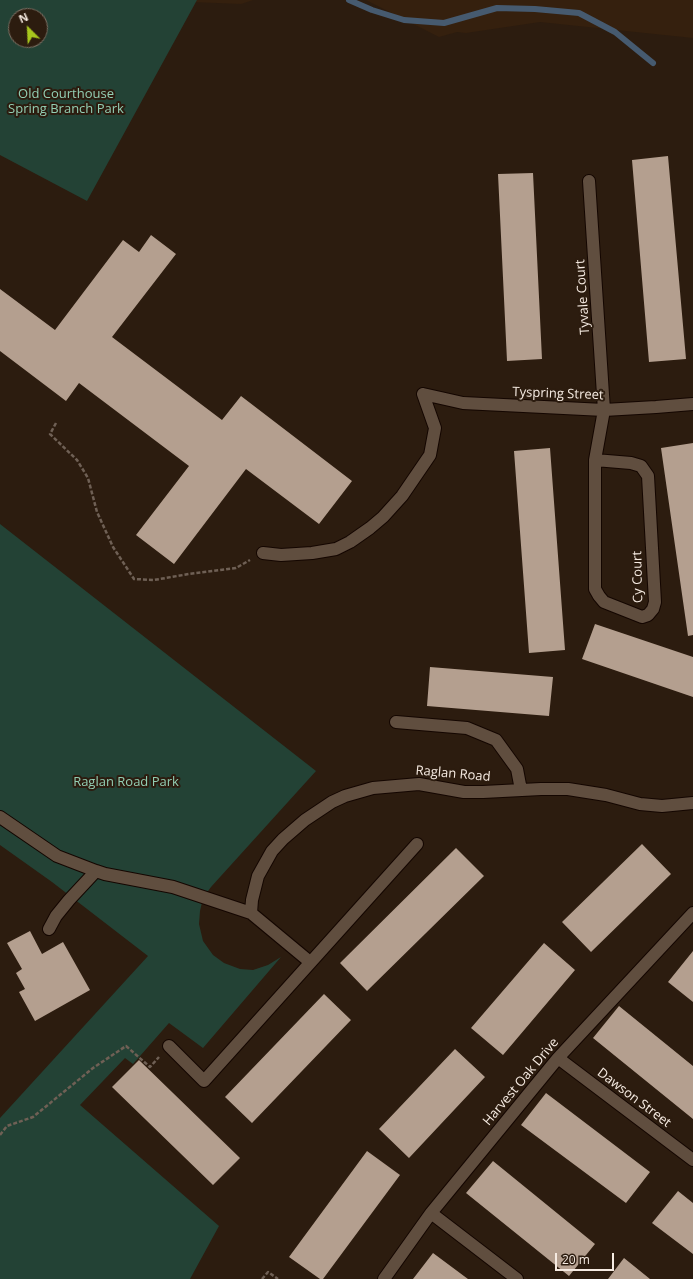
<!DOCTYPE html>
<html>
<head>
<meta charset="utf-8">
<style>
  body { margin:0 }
  #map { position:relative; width:693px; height:1279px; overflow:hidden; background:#2c1c0f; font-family:"Open Sans",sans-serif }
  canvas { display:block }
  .north { position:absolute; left:8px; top:8px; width:40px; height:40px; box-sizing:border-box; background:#2c1c0f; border:1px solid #7d6f63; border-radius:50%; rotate:336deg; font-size:11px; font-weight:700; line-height:16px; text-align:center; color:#f6ebe2 }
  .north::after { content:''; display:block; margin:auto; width:14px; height:18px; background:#a8c71d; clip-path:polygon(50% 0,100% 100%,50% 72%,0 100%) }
  .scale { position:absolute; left:555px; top:1253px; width:59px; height:18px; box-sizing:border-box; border:2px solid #f6ebe2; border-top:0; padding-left:5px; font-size:12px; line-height:14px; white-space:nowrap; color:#f6ebe2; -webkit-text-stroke:3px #2c1c0f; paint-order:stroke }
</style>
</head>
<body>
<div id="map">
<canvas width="693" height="1279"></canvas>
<div class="north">N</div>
<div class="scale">20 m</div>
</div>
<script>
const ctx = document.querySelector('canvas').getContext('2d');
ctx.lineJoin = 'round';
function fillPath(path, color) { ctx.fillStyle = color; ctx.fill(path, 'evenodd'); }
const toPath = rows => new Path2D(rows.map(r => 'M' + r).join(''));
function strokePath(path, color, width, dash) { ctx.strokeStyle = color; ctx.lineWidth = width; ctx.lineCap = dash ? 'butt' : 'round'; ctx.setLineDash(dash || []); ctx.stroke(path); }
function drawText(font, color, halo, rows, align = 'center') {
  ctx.font = font + ' "Open Sans",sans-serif'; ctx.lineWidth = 4; ctx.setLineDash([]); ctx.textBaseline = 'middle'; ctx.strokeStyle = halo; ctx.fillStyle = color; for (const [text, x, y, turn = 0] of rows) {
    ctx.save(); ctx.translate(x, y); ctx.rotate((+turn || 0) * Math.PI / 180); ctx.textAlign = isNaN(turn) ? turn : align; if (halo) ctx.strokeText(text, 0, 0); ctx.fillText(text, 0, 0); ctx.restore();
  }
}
fillPath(toPath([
  [193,0,253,0,241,4,192,2],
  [366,0,693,0,693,38,540,22,466,33,457,32,439,37]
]), '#35200e');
fillPath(toPath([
  [0,0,197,0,87,201,0,155],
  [16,16,40,16,40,40,16,40],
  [0,524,316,771,211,887,203,898,200,911,199,924,203,941,213,955,224,963,240,969,253,970,268,965,281,957,203,1048,169,1023,133,1064,125,1058,80,1105,219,1226,190,1279,0,1279,0,1118,148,956,52,882,0,845]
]), '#234235');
strokePath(toPath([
  [349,0,372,10,404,20,444,23,497,8,535,9,579,13,615,32,653,63]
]), '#465a6f', 6);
fillPath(toPath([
  [668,156,686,359,649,362,632,160],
  [533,173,542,359,507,361,498,174],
  [151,235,176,254,112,337,222,420,241,396,352,481,319,524,246,469,174,564,136,535,189,466,79,383,66,401,0,351,0,289,55,330,123,240,139,252],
  [693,443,693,635,688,636,661,448],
  [550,448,565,650,529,653,514,451],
  [595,624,693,657,693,697,582,659],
  [430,667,553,677,549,716,427,706],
  [642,844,671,874,591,952,562,922],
  [456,848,484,876,367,991,340,963],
  [30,931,42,954,63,942,90,990,35,1021,19,992,25,989,16,973,22,969,7,943],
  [544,943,575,970,503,1055,471,1028],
  [693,951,693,1002,668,982],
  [324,994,351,1020,252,1123,225,1097],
  [619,1006,693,1066,693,1119,593,1038],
  [455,1049,485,1077,409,1158,379,1129],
  [139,1060,240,1158,213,1185,112,1087],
  [546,1093,650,1172,626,1203,521,1125],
  [367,1151,400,1175,323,1279,320,1279,289,1257],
  [493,1161,595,1244,569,1276,466,1193],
  [678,1191,693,1203,693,1254,652,1223],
  [433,1253,468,1279,413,1279],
  [624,1258,650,1279,608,1279]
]), '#b49f8f');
const minor = toPath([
  [589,181,604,410,595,460,595,589,599,596,604,602,642,617,648,615,653,609,655,602,648,476,641,466,631,463,595,460],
  [423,394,463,403,604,410,656,407,693,404],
  [263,553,281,555,312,553,336,549,350,542,370,528,383,517,402,496,430,455,435,428,423,394],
  [396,722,467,728,496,740,517,769,521,790],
  [0,817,57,856,96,871,105,874,173,887,251,913,310,962],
  [251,913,252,900,258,876,272,851,283,839,305,820,332,802,345,796,373,788,419,784,464,792,483,792,541,789,568,789,606,795,640,804,662,806,693,803],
  [49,929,56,916,69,900,96,871],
  [169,1046,204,1081,417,844],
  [558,1058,693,1160],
  [431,1213,517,1279],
  [384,1279,431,1213,558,1058,693,913]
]);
strokePath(minor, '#140600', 14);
strokePath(toPath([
  [56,423,50,434,77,460,88,478,97,512,113,547,134,579,154,580,189,574,236,568,250,560],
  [0,1135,7,1126,33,1117,93,1068,126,1046,150,1067,159,1057],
  [262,1279,268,1272,278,1279]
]), '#6f6055', 2.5, [4, 2]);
strokePath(minor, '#604e3f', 12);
drawText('13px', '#93cfb4', '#2c1c0f', [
  ["Old Courthouse",66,94],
  ["Spring Branch Park",66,109],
  ["Raglan Road Park",126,782]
]);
drawText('13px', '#f6ebe2', '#2c1c0f', [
  ["Tyvale Court",583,297,-94],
  ["Tyspring Street",558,394,2],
  ["Cy Court",638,577,-91],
  ["Raglan Road",453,774,5],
  ["Harvest Oak Drive",521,1082,-50],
  ["Dawson Street",634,1098,37]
]);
</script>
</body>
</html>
